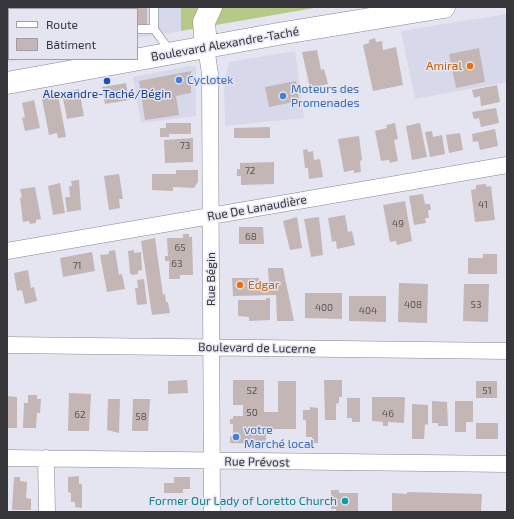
<!DOCTYPE html>
<html>
<head>
<meta charset="utf-8">
<style>
  body { margin:0 }
  #map { position:relative; width:514px; height:519px; overflow:hidden; background:#e4e5f0; font-family:"Exo 2",sans-serif }
  canvas { display:block }
  .frame { position:absolute; inset:0; border:8px solid #35353a; pointer-events:none }
  .legend { position:absolute; left:8px; top:8px; width:130px; height:52px; box-sizing:border-box; background:#e4e5f0; border:1px solid #9e9fa7; margin:0; padding:5px 7px; list-style:none; font-size:12px; color:#35353a }
  .legend li { display:flex; align-items:center; gap:8px; height:20px }
  .legend b { width:20px; border:1px solid #9e9fa7 }
</style>
</head>
<body>
<div id="map">
<canvas width="514" height="519"></canvas>
<div class="frame"></div>
<ul class="legend">
<li><b style="height:5px;background:#fff"></b>Route</li>
<li><b style="height:11px;background:#c3b6b5"></b>Bâtiment</li>
</ul>
</div>
<script>
const ctx = document.querySelector('canvas').getContext('2d');
ctx.lineJoin = 'round';
function fillPath(path, color) { ctx.fillStyle = color; ctx.fill(path, 'evenodd'); }
const toPath = rows => new Path2D(rows.map(r => 'M' + r).join(''));
function strokePath(path, color, width, dash) { ctx.strokeStyle = color; ctx.lineWidth = width; ctx.lineCap = dash ? 'butt' : 'round'; ctx.setLineDash(dash || []); ctx.stroke(path); }
function drawText(font, color, halo, rows, align = 'center') {
  ctx.font = font + ' "Exo 2",sans-serif'; ctx.lineWidth = 3; ctx.setLineDash([]); ctx.textBaseline = 'middle'; ctx.strokeStyle = halo; ctx.fillStyle = color; for (const [text, x, y, turn = 0] of rows) {
    ctx.save(); ctx.translate(x, y); ctx.rotate((+turn || 0) * Math.PI / 180); ctx.textAlign = isNaN(turn) ? turn : align; if (halo) ctx.strokeText(text, 0, 0); ctx.fillText(text, 0, 0); ctx.restore();
  }
}
fillPath(toPath([
  [7,7,181,7,181,31,137,38,137,9,9,9,9,59,25,59,7,62],
  [507,14,507,82,415,99,401,31],
  [295,51,304,118,225,126,224,84,229,62],
  [189,66,196,67,196,116,141,123,133,77]
]), '#d7d9eb');
fillPath(toPath([
  [181,7,320,7,181,31]
]), '#b7c986');
fillPath(toPath([
  [7,7,63,7,63,9,9,9,9,44,7,44],
  [127,7,147,7,147,26,137,25,137,9,127,9],
  [375,38,376,42,382,41,383,50,396,47,403,85,373,91,363,45,369,43,369,40],
  [479,48,485,82,456,88,449,54],
  [317,50,321,70,324,69,328,84,310,88,302,52],
  [191,71,191,93,176,96,179,115,145,120,139,81],
  [296,81,299,101,269,107,265,87],
  [126,83,129,100,105,104,102,87],
  [497,85,500,102,481,106,480,96,474,98,472,90],
  [79,89,84,116,67,119,62,93],
  [58,95,66,137,58,138,57,133,49,135,42,99],
  [34,100,40,128,25,131,22,118,25,117,22,103],
  [496,108,499,123,481,127,479,118,474,119,472,112],
  [166,123,191,123,191,134,169,134,169,137,160,137,160,128,166,128],
  [395,123,398,139,394,140,398,161,390,163,389,160,381,161,375,131,387,128,386,125],
  [420,123,427,157,412,160,406,126],
  [270,127,270,138,234,138,234,128],
  [495,129,498,146,480,150,478,141,473,142,472,134],
  [432,131,433,137,442,135,445,154,430,157,425,132],
  [460,133,463,150,449,153,446,135],
  [359,136,362,160,360,161,361,172,354,173,354,170,344,172,338,139],
  [193,138,193,162,165,163,164,140],
  [307,149,308,152,313,151,314,160,320,159,323,177,309,179,308,168,305,168,303,150],
  [274,162,274,184,241,185,241,176,237,176,237,169,240,169,240,163],
  [176,170,198,170,198,182,194,188,173,187,173,191,152,190,152,174,176,174],
  [119,174,123,199,119,199,120,208,109,210,104,176],
  [79,180,81,210,67,212,65,197,70,197,69,186,72,186,71,181],
  [60,183,65,213,53,215,48,186],
  [486,184,487,187,491,186,495,220,475,222,471,190,476,189,476,185],
  [35,187,41,219,36,220,36,223,30,224,29,221,23,222,20,198,22,197,20,189],
  [423,194,425,204,430,204,431,210,428,210,429,218,425,218,426,223,414,225,409,196],
  [405,201,412,241,397,245,396,241,390,242,383,205],
  [345,215,348,232,352,231,355,245,337,249,336,241,332,242,328,218],
  [297,217,302,248,290,250,283,221],
  [319,217,323,255,311,257,304,219],
  [239,227,263,227,264,244,239,244],
  [183,234,189,234,189,237,192,237,193,275,180,275,180,279,169,279,169,261,165,261,165,256,168,256,167,238,183,238],
  [155,238,163,295,165,294,166,302,168,302,170,313,152,315,141,241],
  [115,250,119,275,122,274,125,289,107,292,100,255,109,254,109,251],
  [134,250,134,253,141,252,142,270,138,271,138,274,132,275,130,273,128,251],
  [92,252,95,271,63,277,60,258],
  [483,254,497,254,497,274,468,274,468,258,483,258],
  [268,268,283,268,294,321,277,321,276,295,233,296,232,278,259,278,259,283,269,285],
  [28,270,31,288,34,287,37,301,25,304,22,290,17,291,14,273],
  [144,279,147,304,137,305,135,288,138,288,137,280],
  [399,283,428,284,427,323,398,322],
  [464,284,489,284,488,322,463,321],
  [305,293,342,293,342,319,305,318],
  [349,296,386,296,386,322,349,321],
  [266,298,270,298,270,320,249,321,249,317,238,316,238,300,266,300],
  [187,380,188,393,168,394,168,381],
  [233,380,264,380,264,412,278,412,278,381,296,381,296,429,266,429,266,444,230,443,230,436,233,436,233,424,230,424,230,419,233,419,233,416,243,416,243,405,233,405],
  [324,380,342,380,342,397,339,397,339,403,336,404,336,420,325,420],
  [476,381,497,381,497,398,476,398],
  [69,393,91,394,89,431,68,431],
  [28,395,37,395,37,399,41,399,40,413,37,413,36,428,23,428,24,403,28,403],
  [7,396,17,397,17,428,7,428],
  [372,397,405,397,404,423,388,422,388,426,383,426,383,422,372,421],
  [347,398,360,398,360,422,352,422,352,418,347,418],
  [108,399,120,399,119,433,107,430],
  [133,399,150,399,148,431,132,431],
  [432,401,447,402,448,426,438,426,438,423,432,423],
  [455,401,473,401,473,422,466,422,466,432,455,432],
  [412,404,428,405,428,425,425,424,424,439,412,439],
  [310,407,318,408,318,443,312,443,312,437,306,437,306,420,303,420,303,410,310,410],
  [476,423,498,423,498,439,476,439],
  [79,476,79,484,82,484,82,508,75,507,75,502,71,502,71,493,68,492,68,477],
  [14,477,20,477,20,481,27,482,26,498,31,499,31,510,12,510],
  [174,477,190,477,190,489,183,489,183,493,164,493,164,483,174,483],
  [331,490,339,490,339,493,358,493,358,512,336,512,336,509,331,509],
  [407,492,482,494,481,512,392,512,392,493,407,494]
]), '#c3b6b5');
const lane = toPath([
  [154,7,154,29,170,51],
  [137,29,154,29]
]);
const street = toPath([
  [206,47,210,74,212,512],
  [7,251,507,165],
  [7,345,507,351],
  [7,458,507,464],
  [46,458,47,512]
]);
const secondary = toPath([
  [206,47,204,22,211,7],
  [7,83,278,34,444,7]
]);
strokePath(lane, '#858690', 9);
strokePath(street, '#858690', 17);
strokePath(secondary, '#858690', 23);
strokePath(lane, '#fff', 8);
strokePath(street, '#fff', 16);
strokePath(secondary, '#fff', 22);
for (const [x, y, r, color] of [
  [470,66,4,"#e8710a"],
  [179,80,4,"#3f7fe0"],
  [107,81,4,"#1a4fb4"],
  [283,96,4,"#3f7fe0"],
  [240,285,4,"#e8710a"],
  [236,437,4,"#3f7fe0"],
  [345,501,4,"#0f9aa8"]
]) { const dot = new Path2D(); dot.arc(x, y, r, 0, 2 * Math.PI); ctx.fillStyle = color; ctx.fill(dot); strokePath(dot, '#e4e5f0', 1.5); }
drawText('10px', '#585559', null, [
  ["73",185,146],
  ["72",250,171],
  ["41",483,205],
  ["49",398,224],
  ["68",251,237],
  ["65",180,248],
  ["63",177,264],
  ["71",77,266],
  ["408",413,305],
  ["53",476,305],
  ["400",324,308],
  ["404",368,311],
  ["52",252,391],
  ["51",487,391],
  ["50",252,413],
  ["46",388,414],
  ["62",80,415],
  ["58",141,417]
]);
drawText('12px', '#35353a', '#e4e5f0', [
  ["Boulevard Alexandre-Taché",225,44,-10],
  ["Rue De Lanaudière",257,208,-10],
  ["Rue Bégin",211,279,-90],
  ["Boulevard de Lucerne",257,348,1],
  ["Rue Prévost",257,462,1]
]);
drawText('12px', '#c56008', '#e4e5f0', [
  ["Amiral",462,66],
  ["Edgar",248,285,"left"]
], 'right');
drawText('12px', '#366cbe', '#e4e5f0', [
  ["Cyclotek",187,80],
  ["Moteurs des",291,89],
  ["Promenades",291,103],
  ["votre",244,430],
  ["Marché local",244,444]
], 'left');
drawText('12px', '#164399', '#e4e5f0', [
  ["Alexandre-Taché/Bégin",107,94]
]);
drawText('12px', '#0d838f', '#e4e5f0', [
  ["Former Our Lady of Loretto Church",337,501]
], 'right');
</script>
</body>
</html>
